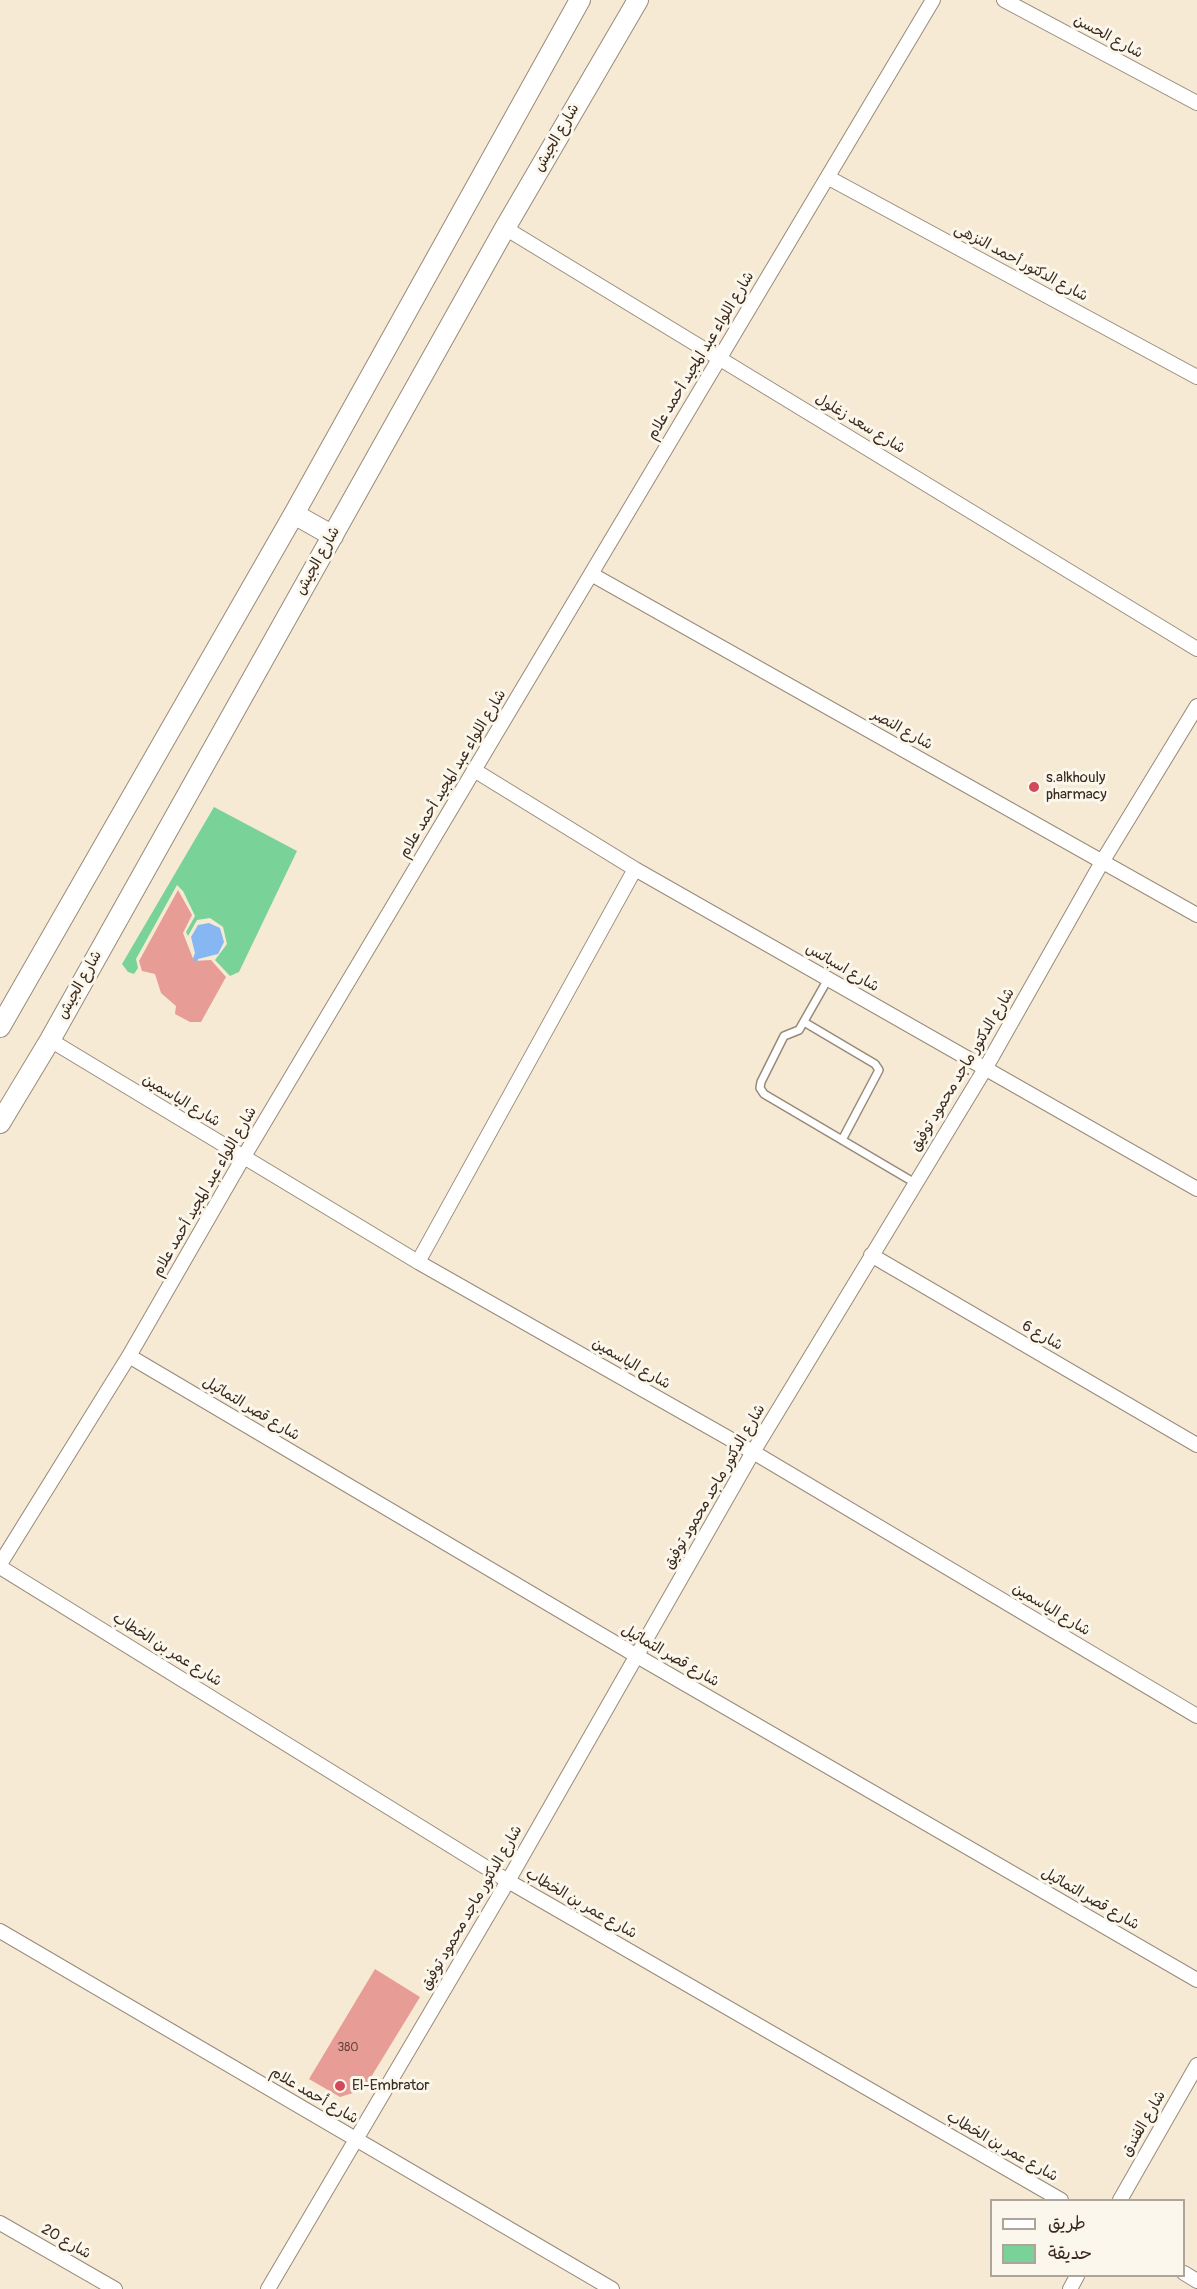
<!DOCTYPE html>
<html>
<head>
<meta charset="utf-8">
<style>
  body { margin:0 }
  #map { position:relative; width:1197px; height:2289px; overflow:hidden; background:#f6ead4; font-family:Pangolin,"Playpen Sans Arabic",sans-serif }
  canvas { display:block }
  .legend { position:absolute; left:990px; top:2199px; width:195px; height:78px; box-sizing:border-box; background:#fbf7ec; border:2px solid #aea59a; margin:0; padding:8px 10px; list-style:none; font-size:18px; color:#3b2a1e }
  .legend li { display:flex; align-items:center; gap:12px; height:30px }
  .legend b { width:30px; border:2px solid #aea59a }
</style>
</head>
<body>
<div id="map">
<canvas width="1197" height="2289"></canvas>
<ul class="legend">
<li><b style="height:8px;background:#fff"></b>طريق</li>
<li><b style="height:16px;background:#79d298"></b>حديقة</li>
</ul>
</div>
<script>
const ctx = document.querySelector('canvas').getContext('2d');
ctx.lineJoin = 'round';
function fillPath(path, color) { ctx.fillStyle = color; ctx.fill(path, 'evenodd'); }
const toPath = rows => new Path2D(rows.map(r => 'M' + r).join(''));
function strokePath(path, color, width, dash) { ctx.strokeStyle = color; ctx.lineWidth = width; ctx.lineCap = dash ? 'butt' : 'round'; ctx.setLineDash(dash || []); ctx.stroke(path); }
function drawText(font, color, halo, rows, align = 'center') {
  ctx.font = font + ' Pangolin,"Playpen Sans Arabic",sans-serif'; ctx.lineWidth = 6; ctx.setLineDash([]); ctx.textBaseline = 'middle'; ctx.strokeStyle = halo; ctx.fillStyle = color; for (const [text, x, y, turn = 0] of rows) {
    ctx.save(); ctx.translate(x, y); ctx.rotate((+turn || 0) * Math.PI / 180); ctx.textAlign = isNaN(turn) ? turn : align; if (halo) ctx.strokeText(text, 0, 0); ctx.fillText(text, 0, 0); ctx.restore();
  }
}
fillPath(toPath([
  [214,807,297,851,239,972,230,976,215,960,227,944,223,927,210,918,197,920,188,936,186,932,195,916,183,891,177,885,136,959,138,968,134,974,128,972,122,964]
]), '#79d298');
fillPath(toPath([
  [209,923,220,928,224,942,218,954,198,959,197,967,192,961,195,953,191,937,198,925]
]), '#86b7f2');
fillPath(toPath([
  [178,890,192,915,183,933,194,961,211,960,226,977,201,1022,190,1022,175,1014,176,1006,161,993,155,974,142,971,139,961],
  [375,1969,420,1997,368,2082,356,2092,340,2097,309,2079]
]), '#e79c96');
const lane = toPath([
  [828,979,799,1030,784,1036,761,1082,760,1088,764,1094,915,1183],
  [804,1022,875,1064,879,1070,842,1140]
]);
const street = toPath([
  [1004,0,1197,103],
  [829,178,1197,377],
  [505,228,1197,649],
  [591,574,1197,915],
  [474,770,635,869,1197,1189],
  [50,1040,418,1262,753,1452,1197,1716],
  [871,1255,1197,1445],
  [418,1262,635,869],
  [129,1356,637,1656,1197,1980],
  [0,1564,129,1356,243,1158,933,0],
  [0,1567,508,1881,1061,2200],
  [0,1931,612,2289],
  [1120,2200,1197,2065],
  [0,2223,115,2289],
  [1184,2273,1197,2281],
  [268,2289,508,1881,753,1452,985,1069,1102,862,1197,706],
  [1070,2289,1077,2276]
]);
const secondary = toPath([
  [294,514,333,536],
  [0,1027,294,514,580,0],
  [0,1123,50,1040,505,228,638,0]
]);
strokePath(lane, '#988a79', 10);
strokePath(street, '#988a79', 16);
strokePath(secondary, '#988a79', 22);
strokePath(lane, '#fff', 7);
strokePath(street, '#fff', 14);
strokePath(secondary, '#fff', 20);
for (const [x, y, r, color] of [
  [1034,787,6,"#d1495b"],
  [340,2086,6,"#d1495b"]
]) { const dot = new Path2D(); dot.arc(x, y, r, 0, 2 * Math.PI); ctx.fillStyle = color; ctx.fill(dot); strokePath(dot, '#fbf7ec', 2); }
drawText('12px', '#66463c', null, [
  ["380",348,2048]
]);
drawText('15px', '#3b2a1e', '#fbf7ec', [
  ["شارع الحسن",1108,37,28],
  ["شارع الجيش",557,138,-60],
  ["شارع الدكتور أحمد النزهى",1021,263,28],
  ["شارع اللواء عبد المجيد أحمد علام",701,356,-59],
  ["شارع سعد زغلول",860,424,31],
  ["شارع الجيش",318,561,-61],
  ["شارع النصر",902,730,29],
  ["شارع اللواء عبد المجيد أحمد علام",453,774,-59],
  ["شارع اسباتس",842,968,30],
  ["شارع الجيش",80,985,-61],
  ["شارع الدكتور ماجد محمود توفيق",963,1070,-59],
  ["شارع الياسمين",181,1101,31],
  ["شارع اللواء عبد المجيد أحمد علام",205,1192,-60],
  ["شارع 6",1042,1336,30],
  ["شارع الياسمين",631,1364,30],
  ["شارع قصر التماثيل",251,1409,31],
  ["شارع الدكتور ماجد محمود توفيق",715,1487,-60],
  ["شارع الياسمين",1051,1610,31],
  ["شارع عمر بن الخطاب",167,1650,32],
  ["شارع قصر التماثيل",670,1656,30],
  ["شارع قصر التماثيل",1090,1899,30],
  ["شارع عمر بن الخطاب",581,1904,30],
  ["شارع الدكتور ماجد محمود توفيق",472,1908,-60],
  ["شارع أحمد علام",314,2096,30],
  ["شارع الفندق",1144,2124,-60],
  ["شارع عمر بن الخطاب",1002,2147,30],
  ["شارع 20",66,2242,30]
]);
drawText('15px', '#3b2a1e', '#fbf7ec', [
  ["s.alkhouly",1046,778],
  ["pharmacy",1046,795],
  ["El-Embrator",352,2086]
], 'left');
</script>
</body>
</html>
